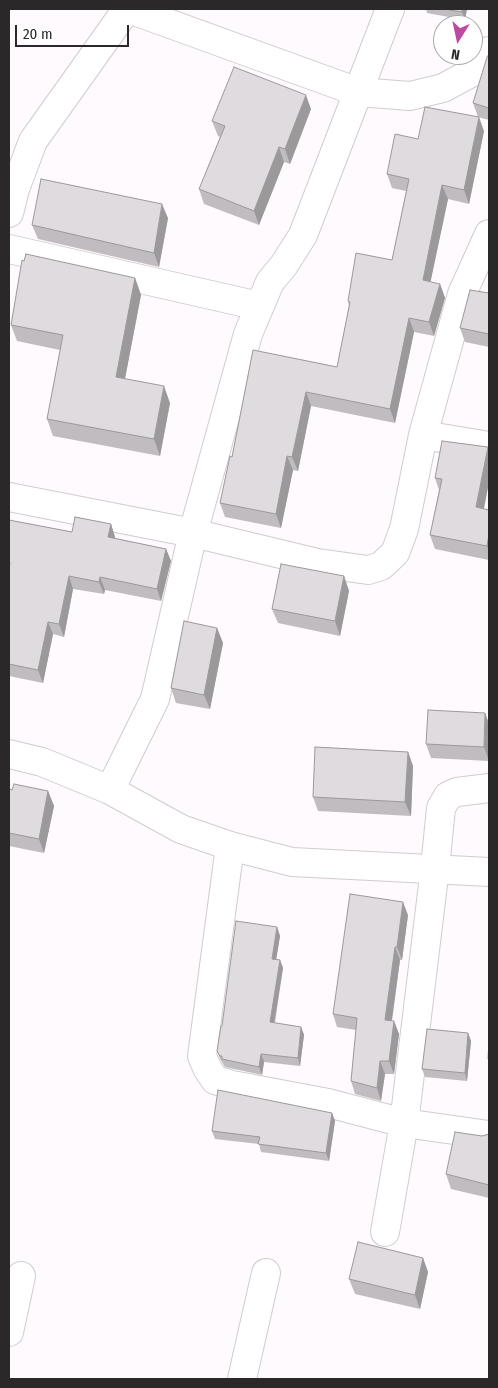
<!DOCTYPE html>
<html>
<head>
<meta charset="utf-8">
<style>
  body { margin:0 }
  #map { position:relative; width:498px; height:1388px; overflow:hidden; background:#fefafd; font-family:"Fira Sans Condensed",sans-serif }
  canvas { display:block }
  .frame { position:absolute; inset:0; border:10px solid #2a2829; pointer-events:none }
  .north { position:absolute; left:433px; top:15px; width:50px; height:50px; box-sizing:border-box; background:#fff; border:1px solid #aaa9a9; border-radius:50%; rotate:190deg; font-size:14px; font-weight:700; line-height:20px; text-align:center; color:#2a2829 }
  .north::after { content:''; display:block; margin:auto; width:18px; height:22px; background:#be49a1; clip-path:polygon(50% 0,100% 100%,50% 72%,0 100%) }
  .scale { position:absolute; left:15px; top:25px; width:114px; height:22px; box-sizing:border-box; border:2px solid #2a2829; border-top:0; padding-left:6px; font-size:15px; line-height:18px; white-space:nowrap; color:#2a2829; -webkit-text-stroke:4px #fff; paint-order:stroke }
</style>
</head>
<body>
<div id="map">
<canvas width="498" height="1388"></canvas>
<div class="frame"></div>
<div class="north">N</div>
<div class="scale">20 m</div>
</div>
<script>
const ctx = document.querySelector('canvas').getContext('2d');
ctx.lineJoin = 'round';
const toPath = rows => new Path2D(rows.map(r => 'M' + r).join(''));
function strokePath(path, color, width, dash) { ctx.strokeStyle = color; ctx.lineWidth = width; ctx.lineCap = dash ? 'butt' : 'round'; ctx.setLineDash(dash || []); ctx.stroke(path); }
function fillPath(path, color) { ctx.fillStyle = color; ctx.fill(path, 'evenodd'); }
const minor = toPath([
  [129,9,358,92,410,96,443,88,469,74,489,51],
  [9,213,15,189,33,141,127,9],
  [9,249,259,306],
  [423,435,489,446],
  [9,497,193,533,318,563,368,570,381,566,395,553,404,529,423,435,462,294,489,234],
  [110,790,155,699,193,533,248,334,270,282,284,265,303,235,390,9],
  [230,846,202,1056,207,1068,215,1080,232,1085,328,1103,404,1123,489,1135],
  [385,1232,404,1123,435,868,441,808,448,796,457,792,489,788],
  [9,1332,21,1276],
  [242,1379,266,1273]
]);
const tertiary = toPath([
  [9,754,42,762,110,790,181,829,230,846,292,862,489,872]
]);
strokePath(minor, '#d0cccf', 30);
strokePath(tertiary, '#d0cccf', 30);
strokePath(minor, '#fff', 28);
strokePath(tertiary, '#fff', 28);
fillPath(toPath([
  [426,9,467,9,465,20,427,13],
  [489,54,489,120,478,117,473,103],
  [311,109,290,164,284,162,259,225,204,204,199,189,220,137,218,136,212,121],
  [484,131,469,204,448,199,430,282,440,284,445,298,434,336,414,332,395,423,311,406,298,471,293,470,281,528,225,517,220,503,232,457,253,350,337,367,349,306,348,301,392,260,406,191,392,188,387,174,418,139],
  [168,218,159,267,38,239,32,225],
  [135,278,141,295,125,379,170,403,160,456,53,436,47,419,60,350,17,341,11,325],
  [489,293,489,347,465,342,460,328],
  [489,450,489,482,484,509,489,510,489,560,435,549,430,535,439,490,435,478],
  [9,520,72,532,111,524,115,537,115,538,166,549,171,561,161,601,105,590,104,594,73,589,64,637,53,634,43,683,9,676],
  [344,576,349,591,340,636,278,623,272,609],
  [217,628,223,643,210,709,176,703,171,688],
  [485,713,489,724,489,761,431,758,426,744],
  [408,752,413,766,411,816,318,811,313,797],
  [9,789,48,791,54,806,44,853,9,846],
  [408,915,402,960,400,960,392,1021,394,1021,399,1034,394,1074,385,1074,381,1101,355,1094,351,1081,356,1030,337,1027,333,1014],
  [277,927,280,936,276,959,280,960,283,968,275,1023,301,1027,304,1035,300,1066,264,1062,262,1075,225,1067,220,1059,217,1051,222,1026],
  [468,1033,471,1041,467,1081,425,1077,422,1069],
  [332,1113,335,1121,329,1161,261,1152,259,1144,215,1139,212,1131],
  [489,1134,489,1198,451,1189,446,1174,482,1136],
  [423,1258,428,1272,420,1309,355,1294,349,1279]
]), '#c0bcbf');
fillPath(toPath([
  [462,9,467,9,465,20,462,12],
  [306,95,311,109,290,164,285,149],
  [479,117,484,131,469,204,464,190],
  [279,147,284,162,259,225,254,211],
  [442,185,448,199,428,294,423,280],
  [162,204,168,218,159,267,154,253],
  [135,278,141,295,122,394,116,377],
  [440,284,445,298,434,336,429,322],
  [409,318,414,332,395,423,390,409],
  [164,386,170,403,160,456,154,439],
  [306,392,311,406,298,471,292,457],
  [488,447,489,450,489,482,481,522,476,507],
  [287,456,293,470,281,528,276,514],
  [111,524,115,537,113,549,108,537],
  [489,534,489,553,487,546],
  [166,549,171,561,161,601,157,589],
  [69,576,73,589,64,637,59,624],
  [344,576,349,591,340,636,335,621],
  [100,577,105,590,104,594,99,582],
  [48,622,53,634,43,683,38,670],
  [217,628,223,643,210,709,204,695],
  [485,713,489,724,489,761,484,747],
  [408,752,413,766,411,816,405,802],
  [48,791,54,806,44,853,39,839],
  [403,902,408,915,402,960,397,947],
  [277,927,280,936,275,967,272,959],
  [395,947,400,960,390,1033,385,1020],
  [280,960,283,968,273,1030,270,1022],
  [394,1021,399,1034,394,1074,389,1061],
  [301,1027,304,1035,300,1066,298,1058],
  [468,1033,471,1041,467,1081,465,1073],
  [261,1054,264,1062,262,1075,259,1067],
  [380,1061,385,1074,381,1101,377,1088],
  [332,1113,335,1121,329,1161,326,1153],
  [423,1258,428,1272,420,1309,415,1295]
]), '#9c999b');
const building = toPath([
  [444,9,462,9,462,12,444,9],
  [489,54,489,108,473,103,487,57,489,54],
  [234,67,306,95,285,149,279,147,254,211,199,189,225,126,212,121,234,67],
  [425,107,479,117,464,190,442,185,423,280,440,284,429,322,409,318,390,409,306,392,292,457,287,456,276,514,220,503,230,456,232,457,253,350,337,367,350,302,348,301,356,253,392,260,409,179,387,174,395,134,418,139,425,107],
  [41,179,162,204,154,253,32,225,41,179],
  [26,254,135,278,116,377,164,386,154,439,47,419,63,335,11,325,22,260,24,261,26,254],
  [470,290,489,293,489,334,460,328,470,290],
  [442,441,488,447,476,507,489,510,489,534,487,546,430,535,442,479,435,478,442,441],
  [75,517,111,524,108,537,166,549,157,589,100,577,99,582,69,576,59,624,48,622,38,670,9,664,9,571,10,562,9,562,9,520,72,532,75,517],
  [281,564,344,576,335,621,272,609,281,564],
  [184,621,217,628,204,695,171,688,184,621],
  [428,710,485,713,484,747,426,744,428,710],
  [315,747,408,752,405,802,313,797,315,747],
  [14,784,48,791,39,839,9,833,9,789,12,790,14,784],
  [350,894,403,902,397,947,395,947,385,1020,394,1021,389,1061,380,1061,377,1088,351,1081,357,1018,333,1014,350,894],
  [236,921,277,927,272,959,280,960,270,1022,301,1027,298,1058,261,1054,259,1067,222,1059,222,1056,220,1056,217,1051,221,1026,222,1026,236,921],
  [427,1029,468,1033,465,1073,422,1069,427,1029],
  [489,1040,489,1059,488,1059,489,1040],
  [218,1090,332,1113,326,1153,258,1144,260,1137,212,1131,218,1090],
  [455,1132,482,1136,489,1134,489,1185,446,1174,455,1132],
  [358,1242,423,1258,415,1295,349,1279,358,1242]
]);
fillPath(building, '#dfdbde');
strokePath(building, '#9c999b', 1);
</script>
</body>
</html>
